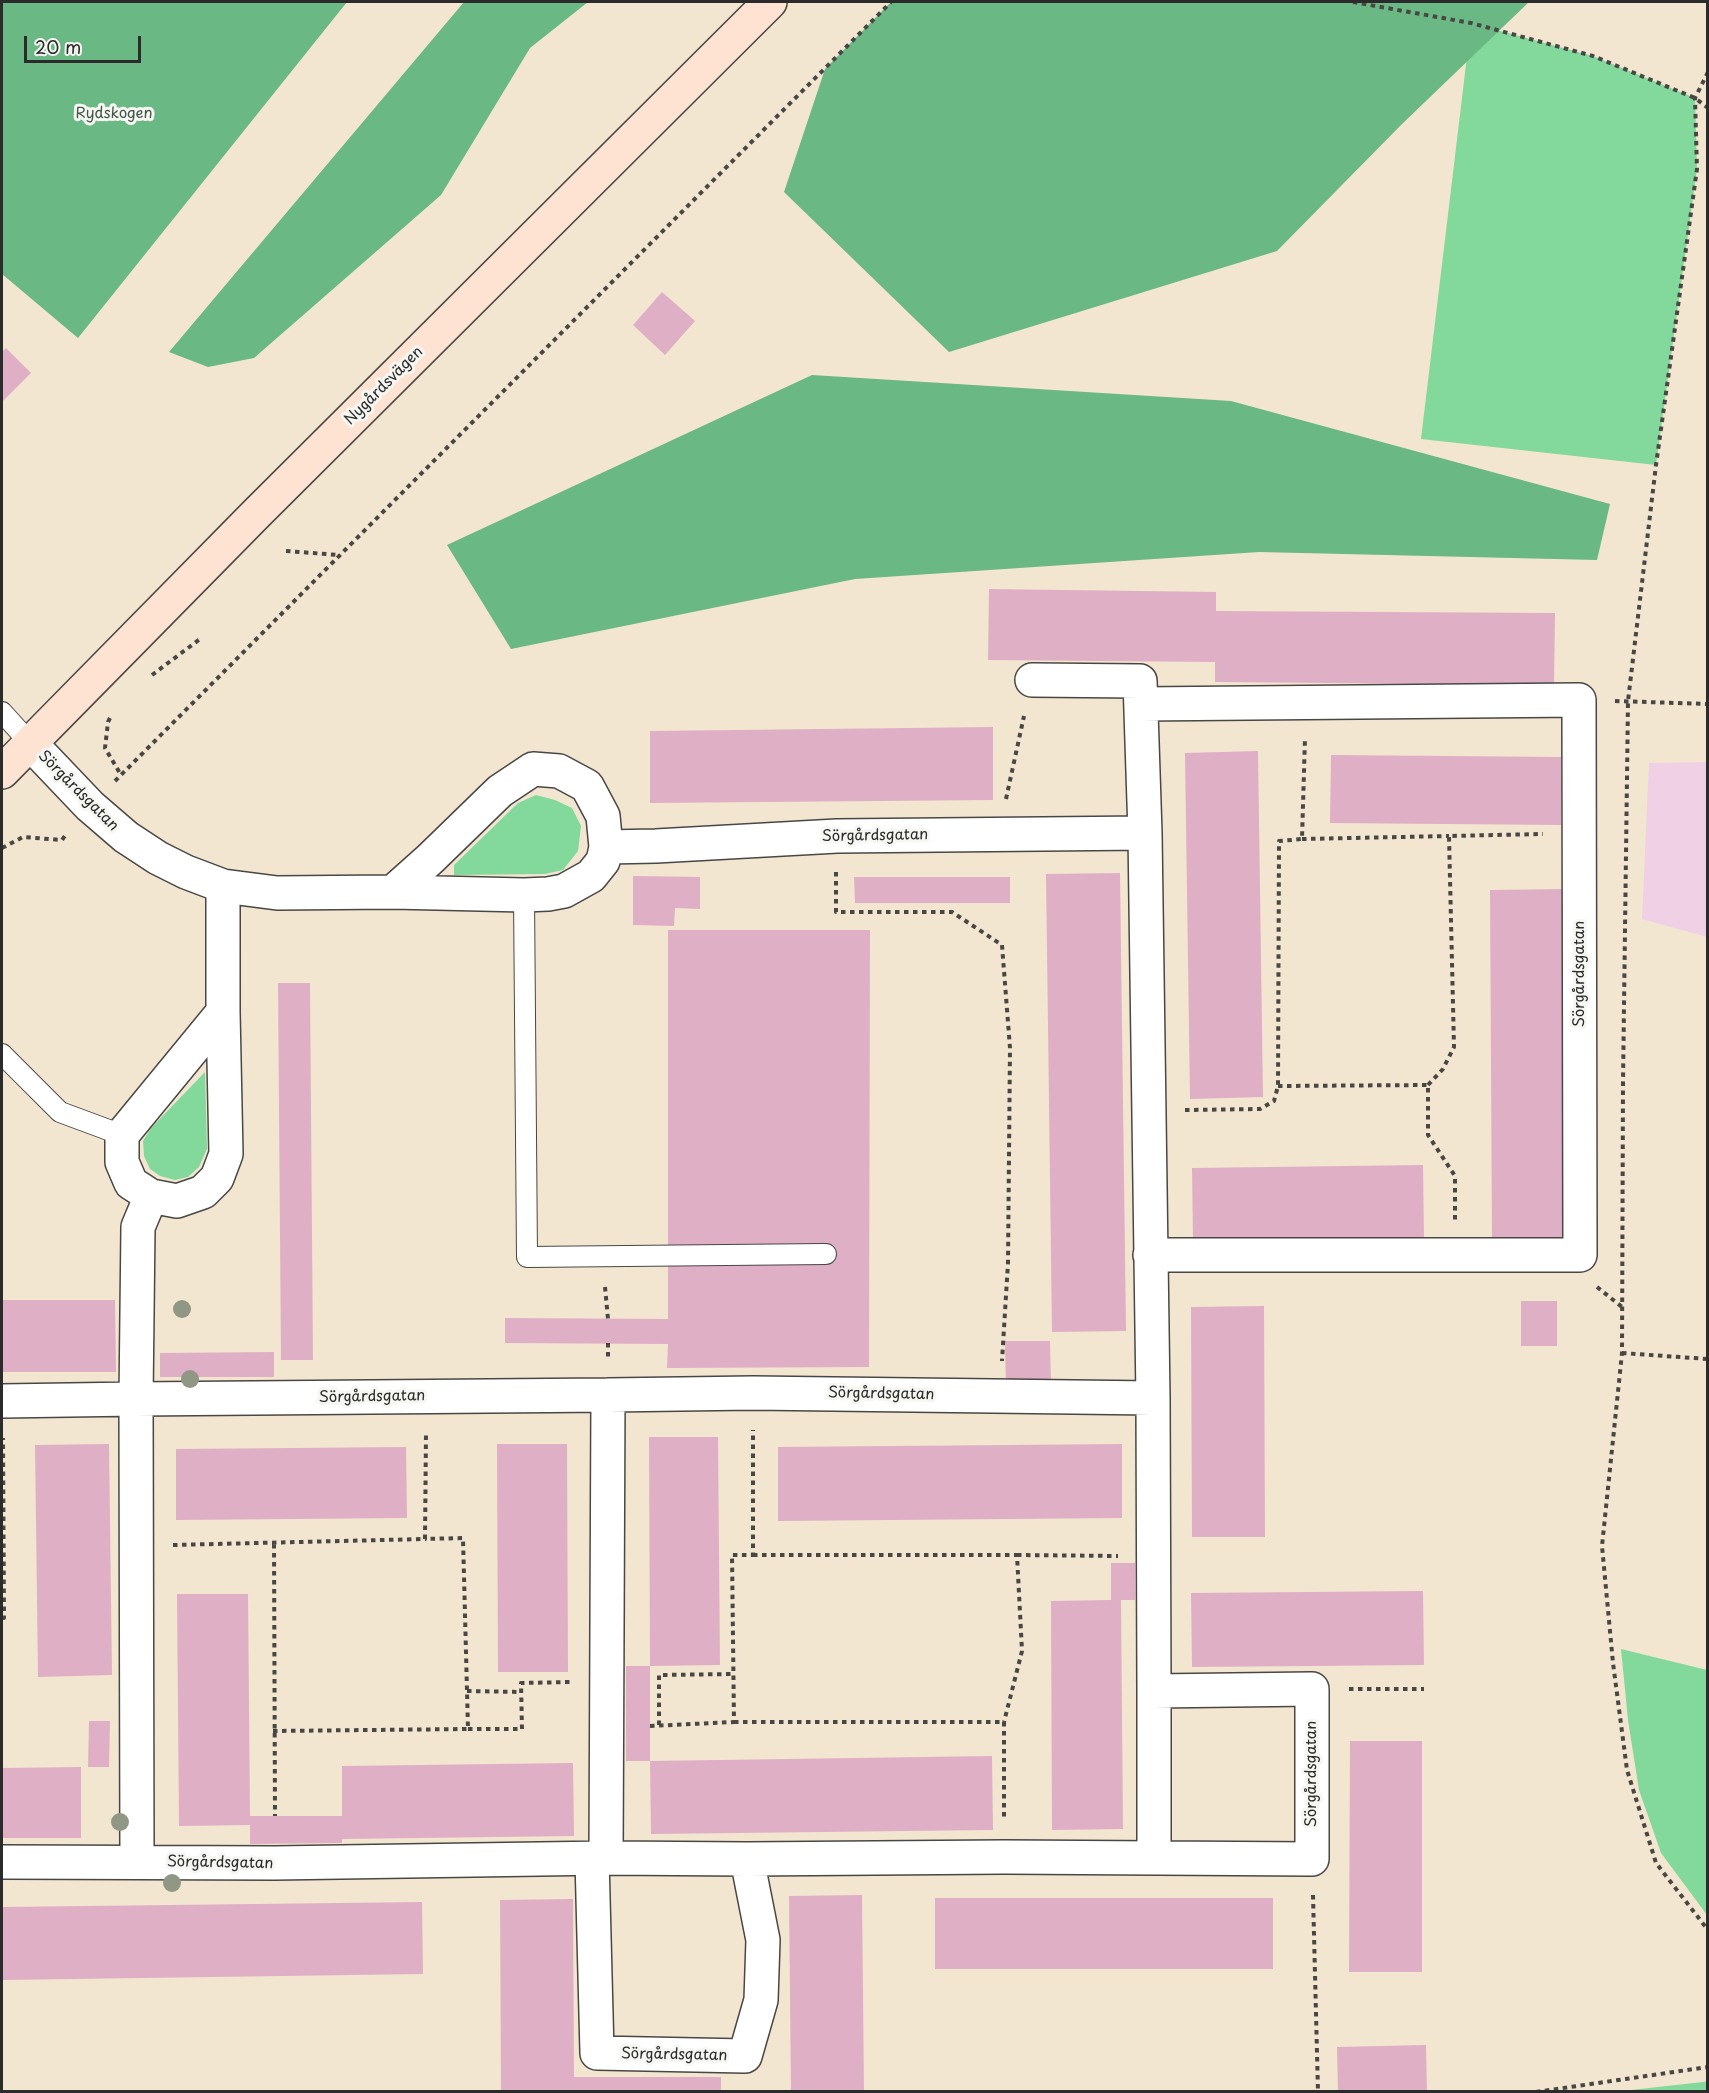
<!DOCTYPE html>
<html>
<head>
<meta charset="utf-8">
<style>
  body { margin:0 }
  #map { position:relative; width:1709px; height:2093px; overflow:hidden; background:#f2e6d0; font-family:"Playpen Sans",sans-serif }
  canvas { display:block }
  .frame { position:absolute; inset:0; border:3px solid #2b2b2b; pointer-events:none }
  .scale { position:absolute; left:24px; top:36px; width:117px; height:27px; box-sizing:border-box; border:3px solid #2b2b2b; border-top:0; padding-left:8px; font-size:18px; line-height:21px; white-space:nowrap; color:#2b2b2b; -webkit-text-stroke:4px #f6f6f2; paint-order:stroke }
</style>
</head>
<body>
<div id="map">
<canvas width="1709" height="2093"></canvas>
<div class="frame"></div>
<div class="scale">20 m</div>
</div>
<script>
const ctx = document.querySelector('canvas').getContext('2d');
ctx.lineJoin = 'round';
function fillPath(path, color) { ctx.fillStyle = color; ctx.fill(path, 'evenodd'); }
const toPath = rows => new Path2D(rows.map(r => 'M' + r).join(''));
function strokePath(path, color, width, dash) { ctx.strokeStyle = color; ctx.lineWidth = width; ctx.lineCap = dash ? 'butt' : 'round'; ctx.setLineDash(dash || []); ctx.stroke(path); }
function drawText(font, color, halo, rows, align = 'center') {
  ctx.font = font + ' "Playpen Sans",sans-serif'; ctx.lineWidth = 6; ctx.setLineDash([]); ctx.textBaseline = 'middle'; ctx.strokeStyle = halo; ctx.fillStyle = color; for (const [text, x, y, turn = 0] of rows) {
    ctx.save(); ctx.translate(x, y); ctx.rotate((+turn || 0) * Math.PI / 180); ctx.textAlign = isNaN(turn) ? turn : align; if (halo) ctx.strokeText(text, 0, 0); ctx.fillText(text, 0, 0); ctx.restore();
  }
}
fillPath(toPath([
  [1707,762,1708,762,1707,937,1642,919,1649,763]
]), '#f0d0e4');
fillPath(toPath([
  [1471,23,1593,56,1695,98,1697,169,1656,465,1421,439],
  [536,795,555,800,572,808,581,826,578,851,563,870,545,874,454,875,454,865,518,803],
  [205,1072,207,1149,199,1167,188,1177,175,1180,160,1176,150,1169,144,1156,143,1141,151,1128],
  [1621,1649,1707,1670,1707,1915,1661,1853,1639,1790,1628,1720],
  [1707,2081,1707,2091,1622,2091,1703,2082]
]), '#83d89b');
fillPath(toPath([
  [2,2,347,2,78,338,2,274],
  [464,2,588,2,530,48,441,195,254,358,208,367,169,352],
  [891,2,1529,2,1401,125,1277,251,949,352,784,192,825,69],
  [812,375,1231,401,1610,504,1597,560,1259,552,855,579,511,649,447,545]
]), '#6ab883');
fillPath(toPath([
  [662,292,695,321,665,355,633,325],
  [6,348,31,373,2,402,2,352],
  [989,589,1216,592,1216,611,1555,613,1554,685,1215,682,1215,662,988,660],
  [993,727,993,800,650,803,650,731],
  [1258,751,1263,1097,1190,1099,1185,753],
  [1331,755,1561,757,1561,825,1330,823],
  [1120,873,1126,1331,1052,1332,1046,874],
  [633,876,700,877,700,909,675,908,674,926,633,925],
  [854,877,1010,877,1010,903,855,903],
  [1565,889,1567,1238,1492,1238,1490,890],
  [668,930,870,930,869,1367,667,1368,668,1344,505,1343,505,1318,668,1319],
  [278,983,310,983,313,1360,281,1360],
  [1423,1165,1424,1238,1193,1241,1192,1168],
  [2,1300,115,1300,116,1372,2,1372],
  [1521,1301,1557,1301,1557,1346,1521,1346],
  [1264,1306,1265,1537,1192,1537,1191,1307],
  [1005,1341,1050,1341,1051,1387,1006,1388],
  [274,1352,274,1377,160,1377,160,1353],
  [649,1437,718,1437,720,1665,650,1666],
  [109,1444,112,1675,38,1677,35,1445],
  [497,1444,567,1444,568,1672,498,1672],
  [1122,1444,1122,1518,778,1521,778,1447],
  [406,1447,407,1518,176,1520,176,1449],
  [1111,1563,1135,1563,1135,1600,1121,1600,1123,1829,1052,1830,1051,1601,1111,1600],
  [1423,1591,1424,1665,1192,1667,1191,1593],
  [177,1594,248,1594,250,1816,342,1816,342,1766,573,1763,574,1836,342,1839,342,1843,250,1844,250,1825,179,1826],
  [626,1666,650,1666,650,1761,992,1756,993,1830,651,1834,650,1761,626,1761],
  [89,1721,110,1721,109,1767,88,1767],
  [1350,1741,1422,1741,1422,1972,1349,1972],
  [81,1767,81,1838,2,1838,2,1768],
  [862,1895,864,2092,791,2092,789,1896],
  [935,1898,1273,1898,1273,1969,935,1969],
  [573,1899,574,2077,721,2077,721,2092,501,2092,500,1900],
  [422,1902,423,1974,2,1980,2,1907],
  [1426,2045,1427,2092,1338,2092,1337,2047]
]), '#dfafc5');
const lane = toPath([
  [2,712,30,743],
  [524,895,527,1257,826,1254],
  [2,1054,60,1112,122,1135]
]);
const street = toPath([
  [1141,704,1579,700,1580,1255,1150,1255],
  [30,743,90,806,126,837,158,858,186,872,223,886,277,893,393,892,524,895,548,894,564,891,591,876,603,861,606,847,603,816,587,786,559,771,533,769,500,791,430,859,393,892],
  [1145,833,1153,1398,1154,1691],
  [606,847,656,846,837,836,1145,833,1140,681,1032,680],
  [223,1012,122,1135,122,1162,131,1183,151,1196,177,1201,203,1192,217,1178,226,1154,223,1012,223,886],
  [151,1196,138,1227,136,1399,608,1395,606,1858,747,1859,763,1940,761,2000,745,2056,597,2053,592,1859],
  [608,1395,753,1393,1153,1398],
  [2,1401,136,1399,137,1862],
  [747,1859,1004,1857,1312,1859,1312,1689,1154,1691,1154,1857],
  [2,1862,275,1863,606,1858]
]);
const secondary = toPath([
  [2,772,257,513,770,2]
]);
strokePath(lane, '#494744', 22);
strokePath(street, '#494744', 36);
strokePath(secondary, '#494744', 36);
strokePath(toPath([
  [1353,2,1471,23,1593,56,1695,98,1708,108],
  [1708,72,1695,98,1697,169,1656,465,1628,701,1623,1083,1622,1353,1602,1546,1613,1663,1627,1770,1656,1863,1708,1930],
  [286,551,339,555],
  [152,675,200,639],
  [1615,701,1708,704],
  [110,718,108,722,105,748,121,775],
  [115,781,891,2],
  [1006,799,1024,716],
  [1302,839,1449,836],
  [2,848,23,837,62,840,67,833],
  [836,872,836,912,952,912,1002,945,1010,1048,1008,1263,1002,1361],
  [1428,1085,1443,1069,1454,1047,1449,836,1543,834],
  [1278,1086,1428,1085,1428,1135,1455,1176,1455,1220],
  [1185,1110,1260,1109,1274,1101,1278,1086,1279,841,1302,839,1305,738],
  [605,1287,608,1319],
  [1597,1287,1622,1307],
  [608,1343,608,1358],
  [1622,1353,1708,1359],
  [274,1544,275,1816],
  [173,1545,425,1539,426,1433],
  [753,1555,1017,1555,1022,1651,1004,1722],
  [1017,1555,1118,1556],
  [2,1618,4,1618,3,1438],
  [1349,1689,1424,1689],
  [467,1691,521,1692],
  [734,1722,1004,1722,1004,1820],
  [659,1725,659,1675,733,1674],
  [650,1726,734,1722,732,1555,753,1555,753,1430],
  [468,1729,522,1729,521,1683,571,1682],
  [273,1731,468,1729,463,1538,425,1539],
  [1313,1895,1318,2092],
  [1536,2092,1708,2067]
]), '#494744', 4, [4.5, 4.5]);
strokePath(lane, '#fff', 20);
strokePath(street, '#fff', 33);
strokePath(secondary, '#fee3d2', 33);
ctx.fillStyle = '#919785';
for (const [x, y] of [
  [182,1309],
  [190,1379],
  [120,1822],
  [172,1883]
]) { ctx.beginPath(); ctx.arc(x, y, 9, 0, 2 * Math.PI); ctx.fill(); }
drawText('15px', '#415647', '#f6f6f2', [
  ["Rydskogen",114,114]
]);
drawText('15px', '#2b2b2b', '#f6f6f2', [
  ["Nygårdsvägen",384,386,-45],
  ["Sörgårdsgatan",78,791,45],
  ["Sörgårdsgatan",875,836,-1],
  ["Sörgårdsgatan",1580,974,-90],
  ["Sörgårdsgatan",881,1394,1],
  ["Sörgårdsgatan",372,1397,-1],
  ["Sörgårdsgatan",1312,1774,-90],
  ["Sörgårdsgatan",220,1863,1],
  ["Sörgårdsgatan",674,2055,1]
]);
</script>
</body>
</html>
